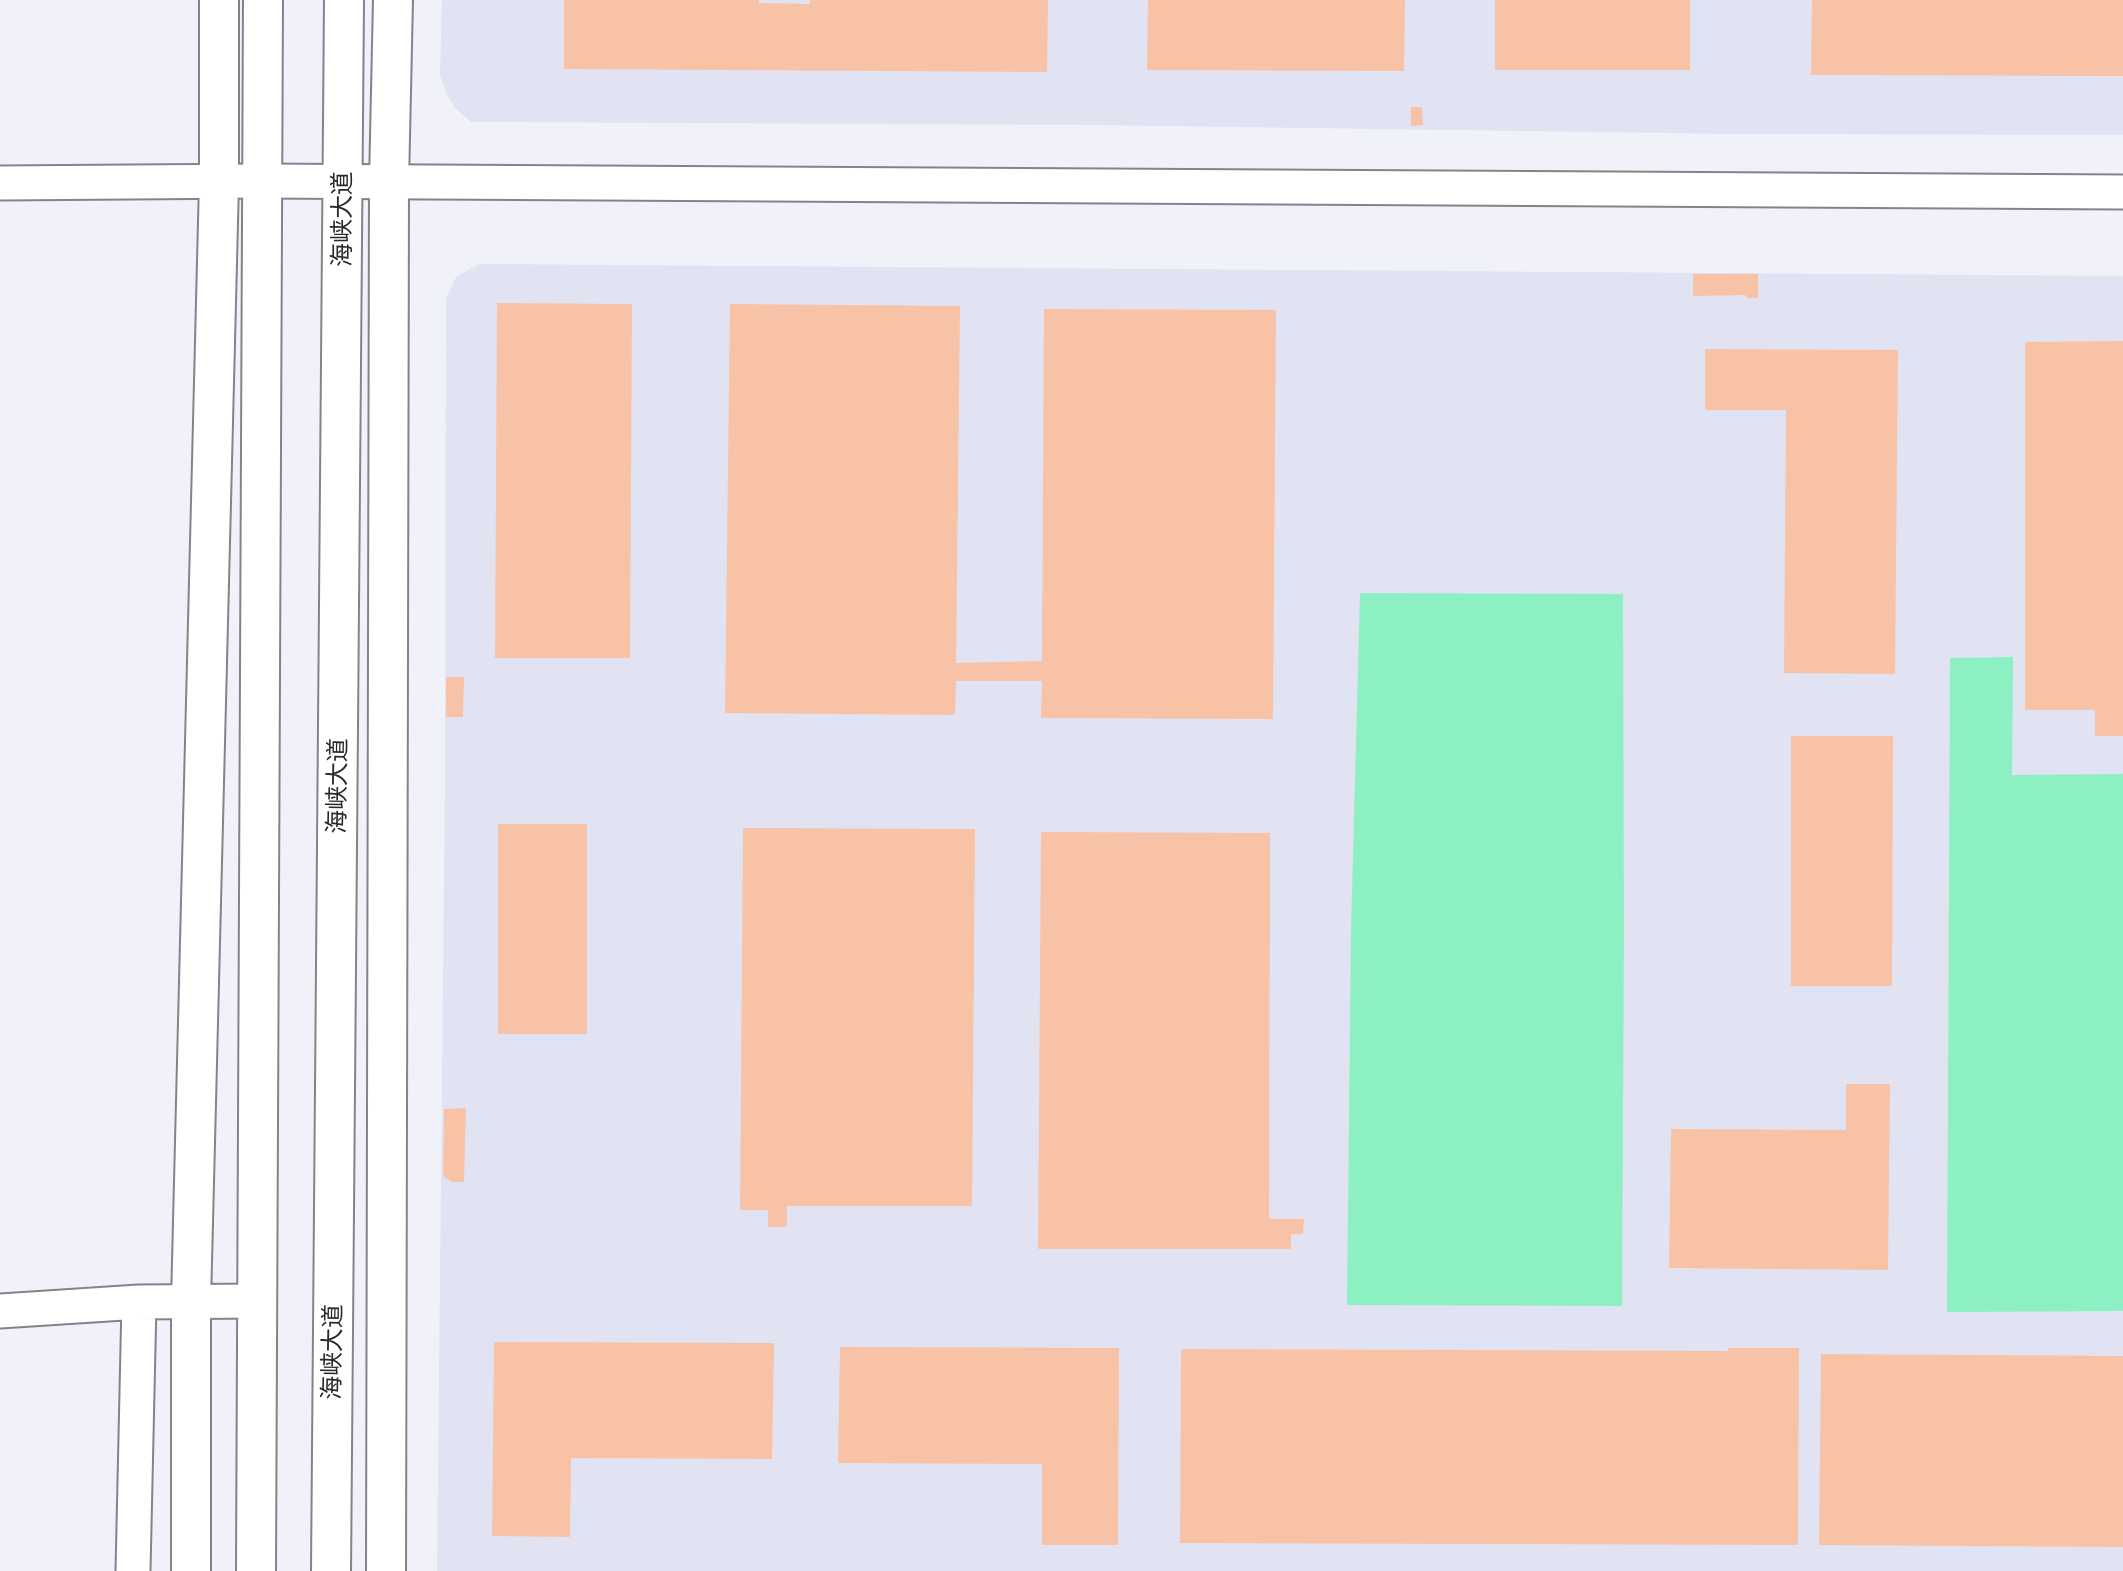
<!DOCTYPE html>
<html>
<head>
<meta charset="utf-8">
<style>
  body { margin:0 }
  canvas { display:block; background:#f0f1f9 }
</style>
</head>
<body>
<canvas width="2123" height="1571"></canvas>
<script>
const ctx = document.querySelector('canvas').getContext('2d');
ctx.lineJoin = 'round';
function fillPath(path, color) { ctx.fillStyle = color; ctx.fill(path, 'evenodd'); }
const toPath = rows => new Path2D(rows.map(r => 'M' + r).join(''));
function strokePath(path, color, width, dash) { ctx.strokeStyle = color; ctx.lineWidth = width; ctx.lineCap = dash ? 'butt' : 'round'; ctx.setLineDash(dash || []); ctx.stroke(path); }
function drawText(font, color, halo, rows, align = 'center') {
  ctx.font = font + ' Raleway,"Noto Sans SC",sans-serif'; ctx.lineWidth = 5; ctx.setLineDash([]); ctx.textBaseline = 'middle'; ctx.strokeStyle = halo; ctx.fillStyle = color; for (const [text, x, y, turn = 0] of rows) {
    ctx.save(); ctx.translate(x, y); ctx.rotate((+turn || 0) * Math.PI / 180); ctx.textAlign = isNaN(turn) ? turn : align; if (halo) ctx.strokeText(text, 0, 0); ctx.fillText(text, 0, 0); ctx.restore();
  }
}
fillPath(toPath([
  [442,0,2123,0,2123,135,1736,134,1094,125,471,122,455,108,446,93,440,75],
  [479,264,2123,276,2123,1571,437,1571,445,786,446,298,456,277]
]), '#e1e3f2');
fillPath(toPath([
  [1360,593,1623,594,1624,931,1622,1306,1347,1305,1351,930],
  [2013,657,2012,775,2123,774,2123,1311,1947,1312,1950,658]
]), '#8df0c2');
fillPath(toPath([
  [564,0,759,0,759,3,810,4,810,0,1048,0,1047,72,564,69],
  [1148,0,1405,0,1404,71,1147,70],
  [1495,0,1690,0,1690,70,1495,70],
  [1812,0,2123,0,2123,76,1811,75],
  [1411,107,1422,107,1423,125,1411,126],
  [1693,274,1758,274,1758,298,1748,298,1745,295,1693,296],
  [497,303,632,304,630,658,495,658],
  [730,304,960,306,956,663,1042,661,1044,309,1276,310,1273,719,1041,718,1042,681,956,681,955,715,725,713],
  [2123,341,2123,736,2095,736,2095,710,2025,710,2025,342],
  [1705,349,1898,350,1895,674,1784,673,1786,410,1705,410],
  [446,677,464,677,463,717,446,717],
  [1791,736,1893,736,1892,986,1791,986],
  [498,824,587,824,587,1034,498,1034],
  [743,828,975,829,972,1206,787,1206,787,1227,768,1227,768,1210,740,1210],
  [1041,832,1270,833,1269,1219,1304,1219,1303,1234,1291,1234,1291,1249,1038,1249],
  [1846,1084,1890,1084,1888,1270,1669,1268,1671,1129,1846,1130],
  [466,1108,464,1182,453,1182,444,1177,443,1173,444,1109],
  [494,1342,774,1343,772,1459,571,1458,570,1537,492,1536],
  [840,1347,1119,1348,1118,1545,1042,1545,1042,1464,838,1463],
  [1728,1348,1799,1348,1798,1545,1180,1543,1181,1349,1728,1351],
  [1821,1354,2123,1356,2123,1547,1819,1545]
]), '#f8c2a7');
const minor = toPath([
  [0,183,261,181,2123,192],
  [0,1311,139,1302],
  [133,1571,139,1302,257,1301]
]);
const secondary = toPath([
  [191,1571,191,1302,219,182,219,0],
  [256,1571,263,0],
  [331,1571,344,0],
  [386,1571,389,183,393,0]
]);
strokePath(minor, '#83848b', 37);
strokePath(secondary, '#83848b', 42);
strokePath(minor, '#fff', 33);
strokePath(secondary, '#fff', 38);
drawText('24px', '#29292c', '#fff', [
  ["海峡大道",343,219,-90],
  ["海峡大道",338,786,-89],
  ["海峡大道",333,1352,-89]
]);
</script>
</body>
</html>
